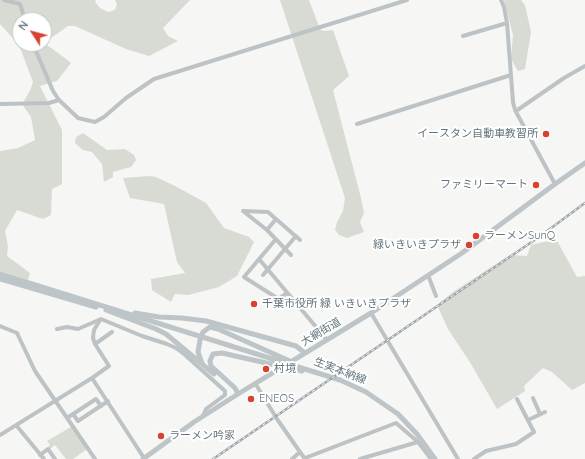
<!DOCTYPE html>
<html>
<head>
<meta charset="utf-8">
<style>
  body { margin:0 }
  #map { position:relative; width:585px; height:459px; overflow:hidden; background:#f6f6f4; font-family:Quicksand,sans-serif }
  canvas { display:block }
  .north { position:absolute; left:12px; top:12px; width:40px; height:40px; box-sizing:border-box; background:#fff; border:1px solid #c1c8cb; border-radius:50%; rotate:306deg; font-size:11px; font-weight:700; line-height:16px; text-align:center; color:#63757d }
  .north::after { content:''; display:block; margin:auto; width:14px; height:18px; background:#d94231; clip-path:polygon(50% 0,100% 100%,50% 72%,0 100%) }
</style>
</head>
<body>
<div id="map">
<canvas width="585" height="459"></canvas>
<div class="north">N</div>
</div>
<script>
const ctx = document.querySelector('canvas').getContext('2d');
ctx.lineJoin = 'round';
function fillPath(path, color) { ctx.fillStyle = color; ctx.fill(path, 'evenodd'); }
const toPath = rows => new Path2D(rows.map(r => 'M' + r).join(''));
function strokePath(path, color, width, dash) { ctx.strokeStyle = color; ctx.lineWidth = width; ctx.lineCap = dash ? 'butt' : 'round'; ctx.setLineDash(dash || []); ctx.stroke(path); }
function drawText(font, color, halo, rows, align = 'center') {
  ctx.font = font + ' Quicksand,"Noto Sans JP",sans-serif'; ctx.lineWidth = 4; ctx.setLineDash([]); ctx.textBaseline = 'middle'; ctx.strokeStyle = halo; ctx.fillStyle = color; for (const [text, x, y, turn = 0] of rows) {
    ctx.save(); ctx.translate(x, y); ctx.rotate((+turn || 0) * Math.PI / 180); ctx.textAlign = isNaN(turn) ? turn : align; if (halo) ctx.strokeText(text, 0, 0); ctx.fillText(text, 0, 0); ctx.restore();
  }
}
fillPath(toPath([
  [0,0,96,0,95,2,100,8,108,12,115,10,117,4,115,0,190,0,163,28,168,36,178,41,149,56,126,49,75,26,68,26,44,43,44,20,20,20,20,44,44,44,44,43,65,58,71,63,57,81,40,86,62,130,62,184,52,189,51,215,43,219,17,210,5,231,8,246,7,256,30,273,28,280,0,271,0,151,18,148,35,140,31,117,22,104,30,91,33,82,19,45,0,24],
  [280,0,309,0,320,29,323,31,333,30,349,76,333,90,361,198,364,213,360,222,364,232,347,238,339,235,335,230,337,222,343,211,345,198],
  [504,0,521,0,525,5,531,32,525,69,518,71,511,59,513,35],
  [83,133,107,150,125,149,134,155,136,160,131,167,113,172,113,177,104,182,102,164,92,152,83,150,75,143,76,137],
  [150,176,156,177,175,186,206,203,224,228,249,237,254,242,237,276,219,287,188,295,175,294,171,302,152,290,151,279,185,273,177,262,164,204,130,198,123,178],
  [556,239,577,277,585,276,585,383,572,390,552,372,543,368,524,386,525,391,497,409,471,364,448,329,437,305,453,292,510,255,527,256,531,245],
  [71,427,87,449,73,459,66,459,55,445,50,449,48,447,50,445,47,441]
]), '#d7dbd3');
strokePath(toPath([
  [4,0,20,4,25,20],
  [501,0,504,7,507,23,513,102,515,110,555,184],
  [463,36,507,23],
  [33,44,53,91,59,100,78,118,95,122,104,117,126,98,154,79,407,0],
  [0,104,49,103,59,100],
  [516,111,564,78,585,66],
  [357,124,511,75],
  [243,211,268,212,300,240],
  [243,211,267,230,291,255],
  [267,230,276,219],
  [276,239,244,277,277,298,280,298,287,293],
  [259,259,327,340],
  [263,275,296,236],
  [428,275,436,296],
  [371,313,458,459],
  [0,326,17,333,35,371,95,459],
  [57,329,67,327,78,329,101,319,142,336,167,344,176,348,184,354,225,391,225,395,206,409,203,416],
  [95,344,112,332],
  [92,378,144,458],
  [255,383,277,419,300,452],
  [533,398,540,414],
  [73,414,78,421,108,401],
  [67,418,96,399,101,406],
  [528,420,545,412],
  [16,425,44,459],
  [0,435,92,378,109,366,95,344,93,338,94,330,100,320],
  [40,455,48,449,55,459],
  [305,458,396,423,418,442],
  [292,459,300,452,305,459],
  [360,459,418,442,431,459],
  [474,459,486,451,516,444,534,432,517,399]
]), '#bdc3c5', 4);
strokePath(toPath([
  [0,274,340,380,366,392,398,414,417,434,435,459],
  [0,279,96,307],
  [106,310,156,329,166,334,214,374],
  [135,313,159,317,182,318,206,321,296,346,305,353],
  [202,363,198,352,200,340,203,332,210,327,218,329,292,362],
  [238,394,235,388,211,366,210,361,213,354,222,353,302,371],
  [143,459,194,422,238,394,371,313,462,253,555,184,585,163]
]), '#bdc5c8', 5);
const rail = toPath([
  [213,459,539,237,585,203]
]);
strokePath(rail, '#9fa7ab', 2.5);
strokePath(rail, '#fff', 1, [3]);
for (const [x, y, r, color] of [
  [546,134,4,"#d94231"],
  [536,185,4,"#d94231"],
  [476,236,4,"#d94231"],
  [469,245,4,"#d94231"],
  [254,304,4,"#d94231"],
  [266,369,4,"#d94231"],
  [251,399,4,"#d94231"],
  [161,436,4,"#d94231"]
]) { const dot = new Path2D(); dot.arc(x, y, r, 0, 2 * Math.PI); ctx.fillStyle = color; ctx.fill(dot); strokePath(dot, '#fff', 1.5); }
drawText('11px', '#63757d', '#fff', [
  ["イースタン自動車教習所",538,134,"right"],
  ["ファミリーマート",528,185,"right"],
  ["ラーメンSunQ",484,236],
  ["緑いきいきプラザ",461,245,"right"],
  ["千葉市役所 緑 いきいきプラザ",262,304],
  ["村境",274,369],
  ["ENEOS",259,399],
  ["ラーメン吟家",169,436]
], 'left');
drawText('11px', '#63757d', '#fff', [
  ["大網街道",321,332,-31],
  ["生実本納線",340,371,21]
]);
</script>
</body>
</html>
